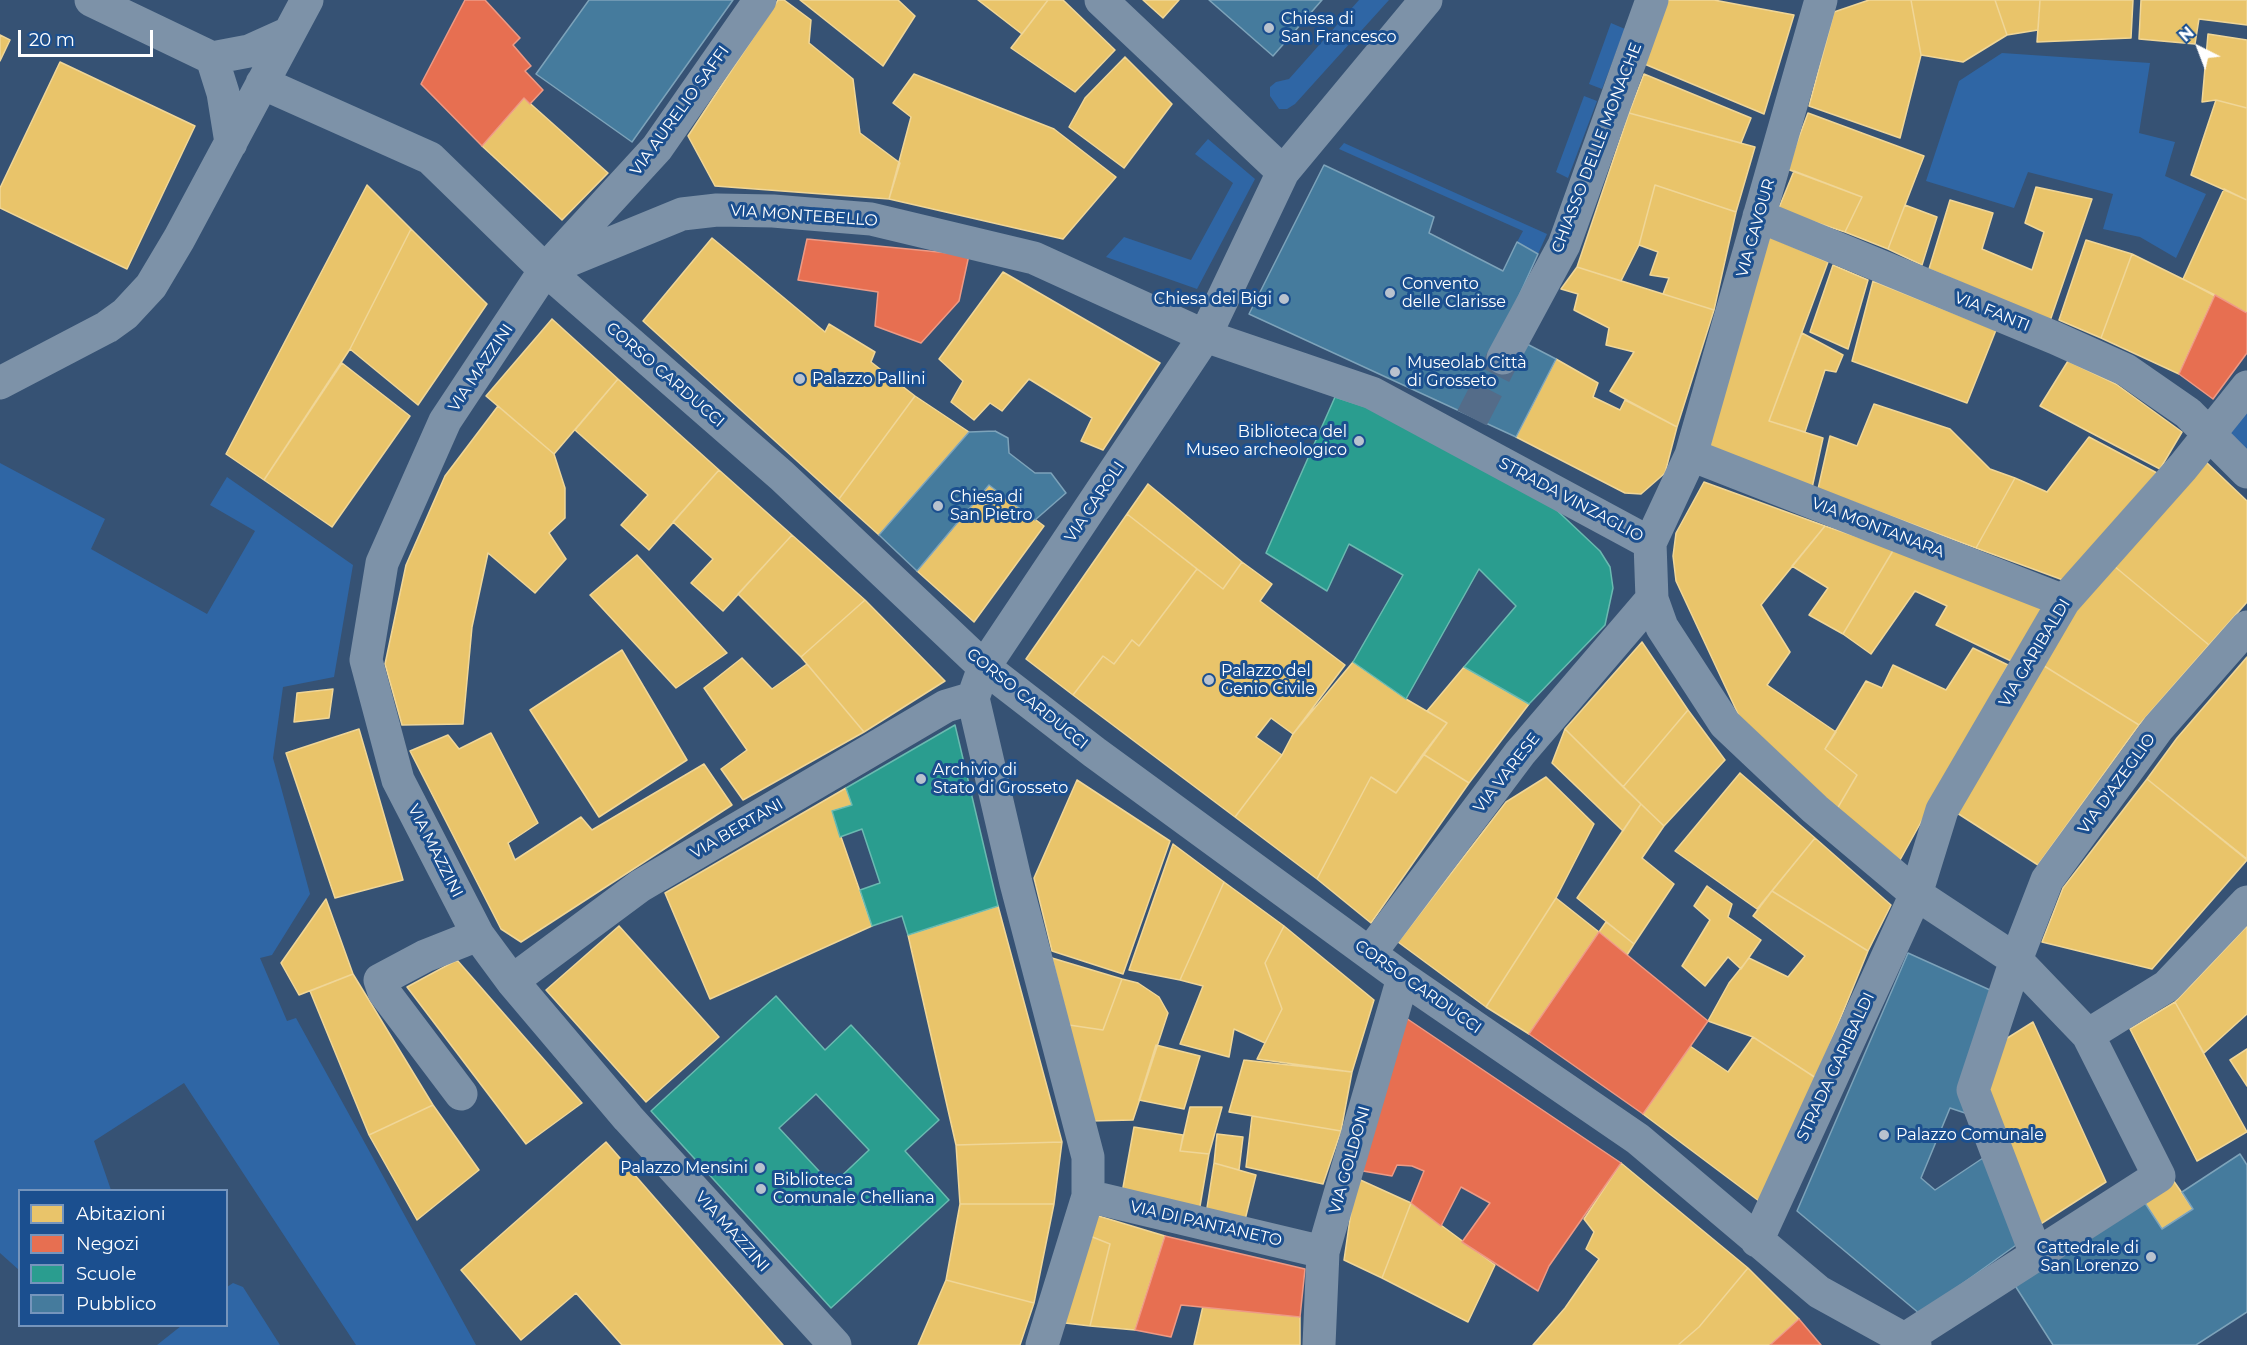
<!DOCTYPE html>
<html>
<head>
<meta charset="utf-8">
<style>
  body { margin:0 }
  #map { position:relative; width:2247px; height:1345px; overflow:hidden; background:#365274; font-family:Montserrat,sans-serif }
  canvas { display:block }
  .legend { position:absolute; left:18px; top:1189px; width:210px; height:138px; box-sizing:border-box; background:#1b4f8f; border:2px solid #7695bc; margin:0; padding:8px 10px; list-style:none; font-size:18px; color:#fff }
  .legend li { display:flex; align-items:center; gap:12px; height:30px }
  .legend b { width:30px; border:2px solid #7695bc }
  .north { position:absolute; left:2169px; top:18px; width:60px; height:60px; -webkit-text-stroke:4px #1b4f8f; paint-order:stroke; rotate:318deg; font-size:16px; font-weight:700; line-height:24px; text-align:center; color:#fff }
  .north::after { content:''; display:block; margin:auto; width:21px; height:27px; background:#fff; clip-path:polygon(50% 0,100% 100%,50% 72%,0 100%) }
  .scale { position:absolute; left:18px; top:30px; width:135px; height:27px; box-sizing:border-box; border:3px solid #fff; border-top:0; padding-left:8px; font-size:18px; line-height:21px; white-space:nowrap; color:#fff; -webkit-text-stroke:4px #1b4f8f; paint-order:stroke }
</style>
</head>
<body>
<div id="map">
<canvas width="2247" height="1345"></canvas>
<ul class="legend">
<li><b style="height:16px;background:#e9c46a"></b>Abitazioni</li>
<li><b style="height:16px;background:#e76f51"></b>Negozi</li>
<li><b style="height:16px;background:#2a9d8f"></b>Scuole</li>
<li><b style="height:16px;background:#457b9d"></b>Pubblico</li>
</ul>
<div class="north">N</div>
<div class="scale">20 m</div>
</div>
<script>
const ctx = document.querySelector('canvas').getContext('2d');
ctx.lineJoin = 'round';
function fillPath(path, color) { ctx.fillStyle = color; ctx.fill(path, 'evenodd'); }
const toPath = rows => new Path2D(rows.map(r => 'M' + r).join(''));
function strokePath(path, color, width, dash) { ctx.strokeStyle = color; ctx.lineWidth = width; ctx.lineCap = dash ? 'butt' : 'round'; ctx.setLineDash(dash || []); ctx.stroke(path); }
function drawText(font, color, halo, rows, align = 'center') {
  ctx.font = font + ' Montserrat,sans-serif'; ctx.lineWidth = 6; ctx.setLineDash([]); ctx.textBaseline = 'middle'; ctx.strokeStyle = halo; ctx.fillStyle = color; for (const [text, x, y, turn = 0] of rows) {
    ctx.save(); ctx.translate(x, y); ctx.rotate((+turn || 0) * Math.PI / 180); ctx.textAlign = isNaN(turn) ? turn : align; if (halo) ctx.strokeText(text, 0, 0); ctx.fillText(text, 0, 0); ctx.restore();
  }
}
fillPath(toPath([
  [1359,0,1389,0,1295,104,1287,109,1279,109,1270,96,1270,87,1276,82,1289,79],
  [1611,23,1625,29,1602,89,1589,84],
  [2002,53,2150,63,2139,133,2175,142,2165,176,2206,194,2176,258,2140,237,2103,229,2113,194,2028,172,2014,208,1926,181,1959,81],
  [1584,96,1597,101,1568,178,1556,172],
  [1208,139,1255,179,1197,289,1106,257,1124,237,1191,260,1233,183,1195,154],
  [1344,143,1547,234,1538,254,1517,242,1523,231,1339,149],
  [2247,411,2247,450,2228,435],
  [0,463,105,519,91,549,207,614,255,531,210,505,227,477,353,565,334,677,283,687,273,758,310,894,272,955,260,958,287,1021,296,1018,476,1345,356,1345,184,1083,94,1141,111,1190,20,1190,19,1270,0,1253],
  [233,1283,243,1287,280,1345,157,1345,181,1326,226,1326,227,1287]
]), '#2f66a5');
const homes = toPath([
  [778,0,784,0,811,20,809,43,853,79,860,133,900,163,889,199,715,186,688,136,778,0],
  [800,0,898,0,915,16,883,66,800,0],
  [978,0,1048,0,1022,34,978,0],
  [1048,0,1063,0,1115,50,1075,92,1011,48,1048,0],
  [1143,0,1179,0,1163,18,1143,0],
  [1666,0,1714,0,1794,15,1764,114,1642,63,1666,0],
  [1869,0,1911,0,1921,55,1900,138,1809,106,1834,12,1869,0],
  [1911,0,1995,0,2007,35,1963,62,1921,55,1911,0],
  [1995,0,2040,0,2038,30,2007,35,1995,0],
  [2040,0,2133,0,2131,38,2037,42,2040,0],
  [2141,0,2247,0,2247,25,2199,19,2195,44,2139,39,2141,0],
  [2208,34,2247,40,2247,108,2216,100,2202,102,2208,34],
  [0,35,10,40,0,61,0,35],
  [1125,57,1172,104,1124,168,1069,127,1085,98,1125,57],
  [60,62,195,126,127,269,0,208,0,188,60,62],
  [914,74,1054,129,1116,177,1063,239,889,199,911,117,893,103,914,74],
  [1644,74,1751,118,1741,143,1629,113,1644,74],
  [524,98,608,173,562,220,482,146,524,98],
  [2216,100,2247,108,2247,200,2191,175,2216,100],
  [1629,113,1755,147,1736,212,1655,185,1639,245,1621,281,1577,267,1629,113],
  [1808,113,1924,156,1888,249,1845,232,1862,197,1787,169,1808,113],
  [1794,171,1862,197,1845,232,1778,210,1794,171],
  [367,185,411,229,350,349,264,480,226,454,367,185],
  [1655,185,1736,212,1714,310,1663,294,1669,278,1650,275,1658,252,1639,245,1655,185],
  [2036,187,2092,199,2050,321,1929,269,1950,200,1993,213,1982,249,2032,270,2044,232,2025,223,2036,187],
  [2224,189,2247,200,2247,313,2183,279,2224,189],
  [1905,205,1937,217,1922,265,1888,249,1905,205],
  [411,229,487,304,418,405,350,349,411,229],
  [1766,235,1828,262,1769,421,1823,438,1812,488,1705,447,1766,235],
  [712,238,825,332,829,324,875,352,871,362,915,396,839,499,643,321,712,238],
  [2086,240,2132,254,2101,338,2059,320,2086,240],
  [2132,254,2215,295,2179,374,2101,338,2132,254],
  [1833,265,1868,280,1848,349,1810,332,1833,265],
  [1577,267,1714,310,1677,427,1610,391,1634,352,1606,345,1609,328,1574,310,1578,294,1561,289,1577,267],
  [1003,272,1160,363,1103,450,1081,441,1092,418,1029,379,1002,411,990,403,974,420,951,402,963,381,939,359,1003,272],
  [1873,281,1996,330,1967,403,1852,361,1873,281],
  [552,319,618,379,554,454,486,396,552,319],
  [1802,333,1843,355,1836,372,1825,370,1805,432,1769,421,1802,333],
  [1556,359,1598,383,1593,397,1620,410,1625,400,1677,427,1665,473,1641,494,1625,493,1516,437,1556,359],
  [2068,361,2116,384,2182,432,2160,469,2040,406,2068,361],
  [342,363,410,416,332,527,264,480,342,363],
  [618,379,719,470,649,550,621,525,648,495,575,430,618,379],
  [915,396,969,432,879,535,839,499,915,396],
  [1874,404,1950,429,1990,469,2015,478,1976,548,1818,489,1830,436,1857,446,1874,404],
  [498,406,554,454,565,488,565,518,549,533,566,559,535,593,488,553,472,627,463,724,402,725,385,664,406,565,445,476,498,406],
  [2089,437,2157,473,2063,580,1976,548,2015,478,2047,492,2089,437],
  [2205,461,2247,501,2247,602,2209,645,2114,566,2205,461],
  [719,470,792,535,723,611,691,583,713,559,673,522,719,470],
  [1704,482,1825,526,1761,605,1790,652,1767,685,1836,732,1825,749,1857,775,1837,809,1739,716,1676,581,1673,556,1676,533,1704,482],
  [1148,484,1242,562,1223,589,1127,514,1148,484],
  [989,485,1044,526,974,622,917,571,989,485],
  [1127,514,1197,569,1139,646,1132,640,1114,664,1103,656,1073,695,1026,659,1127,514],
  [1825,526,1894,549,1843,634,1809,615,1828,588,1792,566,1825,526],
  [792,535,865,600,801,657,738,594,792,535],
  [1894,549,2045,605,2011,661,1936,625,1947,606,1915,591,1871,654,1843,634,1894,549],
  [637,555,727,653,676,688,590,595,637,555],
  [1242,562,1272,584,1260,601,1345,665,1293,734,1271,718,1256,737,1282,755,1235,817,1073,695,1103,656,1114,664,1132,640,1139,646,1197,569,1223,589,1242,562],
  [2114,566,2209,645,2139,725,2041,664,2072,615,2114,566],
  [865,600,945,681,864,732,801,657,865,600],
  [1642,642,1688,710,1623,787,1565,729,1642,642],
  [1973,648,2008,665,1900,860,1837,809,1857,775,1825,749,1866,681,1882,688,1893,665,1946,690,1973,648],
  [622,650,687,760,599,817,530,710,622,650],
  [2247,657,2247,859,2147,779,2177,738,2247,657],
  [742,658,772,689,807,664,864,732,743,800,721,769,747,750,704,688,742,658],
  [1353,662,1406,699,1447,723,1396,793,1371,777,1317,879,1235,817,1282,755,1293,734,1353,662],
  [2041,664,2139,725,2038,865,1957,813,2041,664],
  [1464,667,1529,704,1469,783,1423,754,1447,723,1427,711,1464,667],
  [333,689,329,718,294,722,297,693,333,689],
  [1688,710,1725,760,1664,826,1623,787,1688,710],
  [359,729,403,880,335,898,286,753,359,729],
  [1565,729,1641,804,1623,831,1552,763,1565,729],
  [491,733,538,823,508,843,515,860,581,817,592,830,704,764,732,805,521,942,501,929,410,751,448,735,459,749,491,733],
  [1423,754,1469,783,1371,923,1317,879,1371,777,1396,793,1423,754],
  [1740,773,1815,838,1757,909,1675,851,1740,773],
  [1546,777,1594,824,1556,898,1486,1007,1398,942,1506,802,1546,777],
  [2147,779,2247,860,2152,969,2042,942,2063,888,2147,779],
  [1077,780,1170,841,1123,974,1052,951,1034,878,1077,780],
  [846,788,852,805,832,811,872,926,710,999,665,893,846,788],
  [1641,804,1664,826,1642,858,1674,884,1634,944,1577,898,1641,804],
  [1815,838,1891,905,1868,951,1772,891,1815,838],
  [1173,844,1224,882,1180,980,1129,970,1173,844],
  [1224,882,1284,926,1265,963,1282,1009,1265,1043,1234,1029,1229,1057,1180,1044,1203,986,1180,980,1224,882],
  [1707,886,1732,904,1728,917,1761,940,1741,969,1728,957,1705,986,1682,966,1710,920,1694,906,1707,886],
  [1772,891,1868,951,1816,1078,1753,1037,1708,1021,1729,983,1749,958,1788,977,1805,956,1753,916,1772,891],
  [1556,898,1599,932,1529,1034,1486,1007,1556,898],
  [326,899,353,974,299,995,281,963,326,899],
  [998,906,1062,1142,956,1145,908,935,998,906],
  [1606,922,1634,944,1627,955,1599,932,1606,922],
  [619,926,719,1037,646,1102,546,990,619,926],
  [1284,926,1374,1000,1352,1072,1257,1059,1282,1009,1265,963,1284,926],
  [2247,926,2247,1014,2204,1053,2175,1002,2247,926],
  [1052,958,1122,979,1103,1030,1069,1025,1052,958],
  [457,960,582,1103,526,1144,407,987,457,960],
  [353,974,433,1105,369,1135,310,991,353,974],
  [1122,979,1138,983,1159,997,1168,1013,1133,1120,1090,1121,1069,1025,1103,1030,1122,979],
  [2175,1002,2247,1132,2197,1161,2130,1029,2175,1002],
  [2033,1022,2106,1182,2039,1225,1980,1084,2001,1042,2033,1022],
  [1753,1037,1816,1078,1759,1201,1643,1114,1690,1046,1728,1072,1753,1037],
  [1156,1045,1200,1056,1184,1109,1139,1100,1156,1045],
  [2247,1049,2247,1086,2230,1060,2247,1049],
  [1244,1060,1352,1072,1341,1131,1229,1112,1244,1060],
  [433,1105,479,1170,417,1220,369,1135,433,1105],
  [1190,1107,1222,1107,1209,1154,1180,1151,1190,1107],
  [1252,1116,1341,1131,1323,1184,1246,1167,1252,1116],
  [1134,1127,1183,1135,1180,1151,1209,1154,1199,1212,1122,1193,1134,1127],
  [1217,1134,1243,1137,1239,1170,1214,1163,1217,1134],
  [606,1142,783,1345,622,1345,576,1293,521,1340,461,1270,606,1142],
  [1062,1142,1054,1204,960,1204,956,1145,1062,1142],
  [1214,1163,1256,1175,1244,1224,1206,1214,1214,1163],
  [1621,1163,1748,1268,1699,1327,1678,1345,1533,1345,1565,1308,1599,1259,1586,1249,1594,1232,1584,1219,1621,1163],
  [1356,1178,1411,1203,1382,1278,1344,1260,1356,1178],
  [2173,1180,2193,1209,2162,1229,2143,1200,2173,1180],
  [1411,1203,1495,1265,1468,1322,1382,1278,1411,1203],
  [960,1204,1054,1204,1034,1303,946,1280,960,1204],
  [1092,1214,1165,1236,1135,1330,1090,1326,1110,1244,1085,1234,1092,1214],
  [1085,1234,1110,1244,1090,1326,1065,1323,1085,1234],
  [1748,1268,1799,1319,1770,1345,1678,1345,1699,1327,1748,1268],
  [946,1280,1034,1303,1020,1345,918,1345,946,1280],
  [1203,1306,1300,1317,1300,1345,1194,1345,1203,1306]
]);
fillPath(homes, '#e9c46a');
strokePath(homes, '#f0d697', 1.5);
const shops = toPath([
  [465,0,485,0,520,38,513,45,531,66,525,71,543,90,530,104,524,98,482,146,421,84,465,0],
  [807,239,969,255,959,301,921,343,875,326,878,292,798,280,807,239],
  [2215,295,2247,313,2247,353,2213,399,2179,374,2215,295],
  [1599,932,1708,1021,1643,1114,1529,1034,1599,932],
  [1403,1016,1621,1163,1549,1266,1538,1291,1462,1242,1490,1203,1461,1187,1441,1226,1411,1203,1424,1171,1412,1166,1397,1165,1392,1176,1357,1170,1403,1016],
  [1165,1236,1305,1269,1300,1317,1181,1305,1171,1337,1135,1330,1165,1236],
  [1799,1319,1821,1345,1770,1345,1799,1319]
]);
fillPath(shops, '#e76f51');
strokePath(shops, '#ee9a85', 1.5);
const schools = toPath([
  [1335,397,1401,418,1529,484,1600,551,1610,567,1613,588,1605,625,1529,704,1464,667,1516,606,1479,569,1406,699,1353,662,1403,575,1349,544,1327,591,1266,553,1335,397],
  [955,725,998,906,908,935,902,916,872,926,860,890,880,883,862,829,840,837,832,811,852,805,846,788,955,725],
  [776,996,825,1050,851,1025,939,1120,905,1151,949,1200,831,1308,651,1111,776,996],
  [816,1094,869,1150,832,1185,779,1128,816,1094]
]);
fillPath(schools, '#2a9d8f');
strokePath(schools, '#6abab1', 1.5);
const public = toPath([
  [589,0,733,0,632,142,536,74,589,0],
  [1209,0,1322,0,1273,56,1209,0],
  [1324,165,1434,217,1429,233,1503,271,1517,242,1538,254,1493,353,1527,344,1556,359,1516,437,1249,314,1324,165],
  [995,431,1008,438,1009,453,1035,473,1051,473,1066,493,1035,520,989,485,917,571,879,535,969,432,995,431],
  [1908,953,1990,990,1971,1115,1950,1108,1921,1178,1935,1190,1986,1156,2019,1243,1920,1314,1797,1211,1908,953],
  [2240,1154,2247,1165,2247,1312,2196,1345,2053,1345,2014,1284,2143,1200,2162,1229,2193,1209,2182,1192,2240,1154]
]);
fillPath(public, '#457b9d');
strokePath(public, '#7da3ba', 1.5);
strokePath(toPath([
  [1472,418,1503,358]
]), '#546c89', 33, [33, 16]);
strokePath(toPath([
  [91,0,212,58],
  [760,0,657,148,545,270,445,421,382,563,366,660,398,780,478,935,512,981,628,1118,835,1345],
  [1101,0,1283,172],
  [1821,0,1691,455,1650,543,1652,599,1662,627,1725,724,1815,809,1916,894,2016,960,2088,1035,2167,986,2247,902],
  [212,58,223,93,231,143],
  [212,58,249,51,289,33],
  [262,83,430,158,538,263,782,476,984,667,1094,752,1403,978,1638,1139,1819,1292,1915,1345],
  [1759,216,2055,338,2126,370,2188,413,2247,472],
  [555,266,682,214,717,210,773,211,871,219,1034,258,1205,336,1372,393,1650,543],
  [1503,358,1564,245,1652,0],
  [0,383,107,327,125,314,151,286,179,239,307,0],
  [1691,455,2064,601],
  [1370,953,1520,753,1652,599],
  [512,981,640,886,946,706,973,698],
  [461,1094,384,992,380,980,425,956,478,935],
  [1088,1196,1323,1252],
  [1757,1241,1916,894,1942,810,2064,601,2183,467,2247,387],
  [2036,1254,1973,1090,2016,960,2047,880,2158,728,2247,627],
  [1905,1339,2159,1176,2088,1035],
  [1042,1345,1088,1196,1088,1157,1016,883,973,698,984,667,1205,336,1283,172,1426,0],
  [1319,1345,1323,1252,1403,978]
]), '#7d92a8', 33);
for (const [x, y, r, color] of [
  [1269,28,6,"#b9c2ce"],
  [1390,293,6,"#b9c2ce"],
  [1284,299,6,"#b9c2ce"],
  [1395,372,6,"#b9c2ce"],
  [800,379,6,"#b9c2ce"],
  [1359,441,6,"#b9c2ce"],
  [938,506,6,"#b9c2ce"],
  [1209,680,6,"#b9c2ce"],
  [921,779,6,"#b9c2ce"],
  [1884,1135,6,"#b9c2ce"],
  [760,1168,6,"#b9c2ce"],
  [761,1189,6,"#b9c2ce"],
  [2151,1257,6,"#b9c2ce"]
]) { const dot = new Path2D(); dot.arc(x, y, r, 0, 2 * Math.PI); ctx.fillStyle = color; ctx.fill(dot); strokePath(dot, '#1b4f8f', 2); }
drawText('16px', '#fff', '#1b4f8f', [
  ["Chiesa di",1281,19],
  ["San Francesco",1281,37],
  ["Convento",1402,284],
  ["delle Clarisse",1402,302],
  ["Chiesa dei Bigi",1272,299,"right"],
  ["Museolab Città",1407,363],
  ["di Grosseto",1407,381],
  ["Palazzo Pallini",812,379],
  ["Biblioteca del",1347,432,"right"],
  ["Museo archeologico",1347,450,"right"],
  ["Chiesa di",950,497],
  ["San Pietro",950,515],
  ["Palazzo del",1221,671],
  ["Genio Civile",1221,689],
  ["Archivio di",933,770],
  ["Stato di Grosseto",933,788],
  ["Palazzo Comunale",1896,1135],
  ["Palazzo Mensini",748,1168,"right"],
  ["Biblioteca",773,1180],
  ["Comunale Chelliana",773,1198],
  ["Cattedrale di",2139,1248,"right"],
  ["San Lorenzo",2139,1266,"right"]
], 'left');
drawText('16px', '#fff', '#1b4f8f', [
  ["VIA AURELIO SAFFI",680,111,-54],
  ["CHIASSO DELLE MONACHE",1597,148,-69],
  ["VIA MONTEBELLO",804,216,4],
  ["VIA CAVOUR",1756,228,-74],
  ["VIA FANTI",1992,312,22],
  ["VIA MAZZINI",481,368,-56],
  ["CORSO CARDUCCI",665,375,41],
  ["STRADA VINZAGLIO",1571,500,28],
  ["VIA CAROLI",1095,502,-56],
  ["VIA MONTANARA",1878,528,21],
  ["VIA GARIBALDI",2035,653,-59],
  ["CORSO CARDUCCI",1027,699,39],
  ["VIA VARESE",1507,773,-52],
  ["VIA D'AZEGLIO",2117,784,-54],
  ["VIA BERTANI",737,829,-30],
  ["VIA MAZZINI",435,851,63],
  ["CORSO CARDUCCI",1418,987,35],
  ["STRADA GARIBALDI",1836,1067,-65],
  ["VIA GOLDONI",1350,1160,-74],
  ["VIA DI PANTANETO",1206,1224,13],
  ["VIA MAZZINI",732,1232,48]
]);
</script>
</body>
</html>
